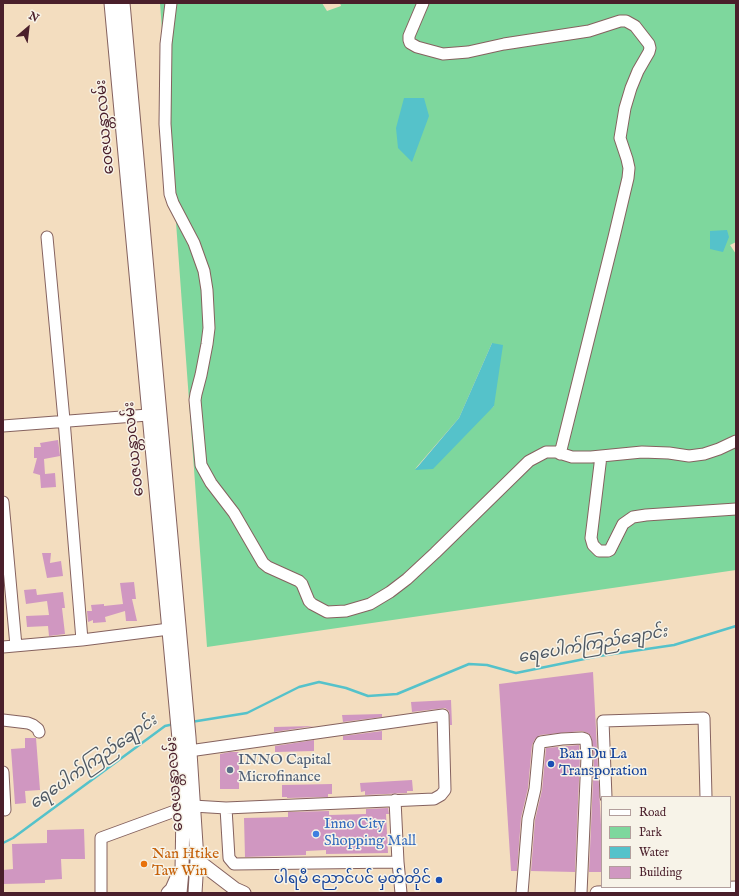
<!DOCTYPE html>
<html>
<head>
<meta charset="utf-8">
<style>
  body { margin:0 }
  #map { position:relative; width:739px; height:896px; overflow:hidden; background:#f3ddbf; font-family:"IM FELL English",serif }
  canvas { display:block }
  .frame { position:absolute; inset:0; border:4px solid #4a1f2b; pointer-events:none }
  .legend { position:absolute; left:601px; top:796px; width:130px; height:92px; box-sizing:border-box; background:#f7f3e8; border:1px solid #b29e9c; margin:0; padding:5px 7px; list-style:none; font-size:12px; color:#4a1f2b }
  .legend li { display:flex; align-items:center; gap:8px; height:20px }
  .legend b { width:20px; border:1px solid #b29e9c }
  .north { position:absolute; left:8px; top:8px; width:40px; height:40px; -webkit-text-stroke:3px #f7f3e8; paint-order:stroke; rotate:28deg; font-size:11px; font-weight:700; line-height:16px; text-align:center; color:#4a1f2b }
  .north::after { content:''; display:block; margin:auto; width:14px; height:18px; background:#4a1f2b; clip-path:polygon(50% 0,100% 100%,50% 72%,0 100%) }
</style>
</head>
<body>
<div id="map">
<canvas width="739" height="896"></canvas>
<div class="frame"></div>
<ul class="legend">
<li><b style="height:5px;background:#fff"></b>Road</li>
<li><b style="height:11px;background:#7ed79d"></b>Park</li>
<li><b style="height:11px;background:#55c2ca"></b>Water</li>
<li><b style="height:11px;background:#d097c1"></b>Building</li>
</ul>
<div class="north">N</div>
</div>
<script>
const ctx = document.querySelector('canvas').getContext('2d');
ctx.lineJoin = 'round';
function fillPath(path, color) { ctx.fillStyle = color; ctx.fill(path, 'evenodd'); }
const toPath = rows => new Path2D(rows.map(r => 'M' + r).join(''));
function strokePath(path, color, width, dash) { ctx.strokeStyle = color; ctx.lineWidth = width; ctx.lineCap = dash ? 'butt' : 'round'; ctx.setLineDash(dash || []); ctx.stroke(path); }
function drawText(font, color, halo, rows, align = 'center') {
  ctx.font = font + ' "IM FELL English","Noto Sans Myanmar",serif'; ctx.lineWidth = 3; ctx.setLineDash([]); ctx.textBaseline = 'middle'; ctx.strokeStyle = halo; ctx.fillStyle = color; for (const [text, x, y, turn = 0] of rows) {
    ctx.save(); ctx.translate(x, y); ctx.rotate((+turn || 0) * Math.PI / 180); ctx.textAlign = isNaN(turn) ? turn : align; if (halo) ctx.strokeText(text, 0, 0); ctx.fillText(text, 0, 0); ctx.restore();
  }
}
fillPath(toPath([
  [160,3,322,3,327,11,341,6,340,3,736,3,736,242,730,245,736,254,736,570,207,647],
  [492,343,494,406,415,469,459,418]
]), '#7ed79d');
fillPath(toPath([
  [404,98,424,98,429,116,412,162,398,148,396,128],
  [727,230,729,237,723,252,710,249,710,231],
  [492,343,503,345,494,406,433,469,415,470,459,418]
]), '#55c2ca');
strokePath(toPath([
  [191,722,247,713,299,687,319,682,346,688,368,696,397,694,469,664,487,665,516,673,599,656,674,645,736,626],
  [3,843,13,838,165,726,174,724]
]), '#55c2ca', 2.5);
fillPath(toPath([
  [58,440,60,456,44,459,45,474,55,473,56,487,41,488,40,475,33,473,37,458,34,458,34,447,41,447,40,443],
  [42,553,51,553,50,563,61,561,63,576,47,578],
  [134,582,136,599,132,599,137,621,126,621,125,611,105,617,106,622,93,623,93,620,88,622,87,611,92,611,91,605,104,604,104,606,123,604,120,583],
  [36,589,37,595,63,592,65,608,62,608,65,634,49,636,48,626,27,627,26,616,49,615,47,601,26,604,24,590],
  [593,672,602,844,602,872,589,872,594,757,591,736,588,733,582,731,540,735,535,739,532,745,528,788,521,818,517,871,511,871,499,684],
  [451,700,452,725,450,725,449,711,445,708,412,712,411,702],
  [382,714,382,717,343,722,342,715],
  [314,726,274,732,274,727],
  [382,731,382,740,343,740,343,736],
  [25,738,36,738,40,790,25,791,26,803,15,804,11,749,25,748],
  [314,740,314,751,275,752,275,746],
  [579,745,580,757,575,872,531,871,535,820,542,790,546,748],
  [230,752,239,752,239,789,220,789,220,754],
  [412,780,413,791,407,791,407,793,365,795,365,791,361,792,360,783],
  [332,784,332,794,328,794,328,797,287,798,287,797,282,797,282,785],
  [388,808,389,814,386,814,388,853,326,854,326,850,306,851,306,855,245,857,244,818,288,817,288,812,329,811,329,815,366,814,366,809],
  [84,829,85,859,61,859,62,879,45,880,45,883,3,884,3,870,13,869,12,844,47,843,47,830]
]), '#d097c1');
const minor = toPath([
  [171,3,166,44,165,124,170,194,173,203,194,243,204,271,207,290,209,328,207,344,201,375,196,394,195,400,201,465,211,483,234,513,263,563,268,567,299,581,302,584,309,601,312,604,327,612,346,611,370,604,390,592,407,579,435,553,529,461,546,452,556,452,572,457,591,457,642,452,669,453,689,456,704,454,719,449,736,441],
  [423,3,409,36,409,40,410,43,417,47,443,54,468,52,504,44,589,31,620,21,626,21,635,26,649,44,650,48,649,52,638,71,631,88,625,108,620,138,627,159,629,168,628,178,614,237,560,454],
  [47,237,64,420,82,640],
  [3,426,148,415],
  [601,456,591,538,593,545,599,551,608,551,610,550,623,524,633,517,646,515,736,509],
  [3,502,16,646],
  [3,647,82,640,169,629],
  [3,720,28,723,33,725,38,729,39,732],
  [3,772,5,810],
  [606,797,603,721,704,718,706,797],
  [395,800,398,862],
  [226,808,229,858,234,864,398,862,401,893],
  [101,893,101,838,183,808,193,806,226,808,434,799,441,795,445,790,443,715,182,752],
  [522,893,528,819,535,789,539,746,541,742,562,739,582,738,585,739,586,742,587,757,581,893]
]);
const major = toPath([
  [111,3,179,739,183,808,182,871,180,893],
  [123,3,189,737,197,860,195,893],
  [197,860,235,889,244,893],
  [168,893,172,889,179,873],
  [597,893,736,888]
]);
strokePath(minor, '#85625f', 13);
strokePath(major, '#85625f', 15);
strokePath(minor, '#fff', 11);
strokePath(major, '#fff', 13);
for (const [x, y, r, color] of [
  [551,764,4,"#1a4fb4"],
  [230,770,4,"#5c6f8a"],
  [316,834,4,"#3f7fe0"],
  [144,864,4,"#e8710a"],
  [439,880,4,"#1a4fb4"]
]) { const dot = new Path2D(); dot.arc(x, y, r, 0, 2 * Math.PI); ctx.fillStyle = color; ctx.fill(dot); strokePath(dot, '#f7f3e8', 1.5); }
drawText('15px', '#4a1f2b', '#f7f3e8', [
  ["ဝေဇယန္တာလမ်း",106,127,-95],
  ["ဝေဇယန္တာလမ်း",135,449,-96],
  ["ဝေဇယန္တာလမ်း",176,784,-94]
]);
drawText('15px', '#164399', '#f7f3e8', [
  ["Ban Du La",559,755],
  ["Transporation",559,772],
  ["ပါရမီ ညောင်ပင် မှတ်တိုင်",431,880,"right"]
], 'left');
drawText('15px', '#4e5e75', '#f7f3e8', [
  ["INNO Capital",238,761],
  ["Microfinance",238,778]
], 'left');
drawText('15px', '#366cbe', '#f7f3e8', [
  ["Inno City",324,825],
  ["Shopping Mall",324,842]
], 'left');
drawText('15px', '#c56008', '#f7f3e8', [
  ["Nan Htike",152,855],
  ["Taw Win",152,872]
], 'left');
drawText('italic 16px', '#4e5863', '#f7f3e8', [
  ["ရေပေါက်ကြည်ချောင်း",593,646,-10],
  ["ရေပေါက်ကြည်ချောင်း",94,763,-35]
]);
</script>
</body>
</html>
